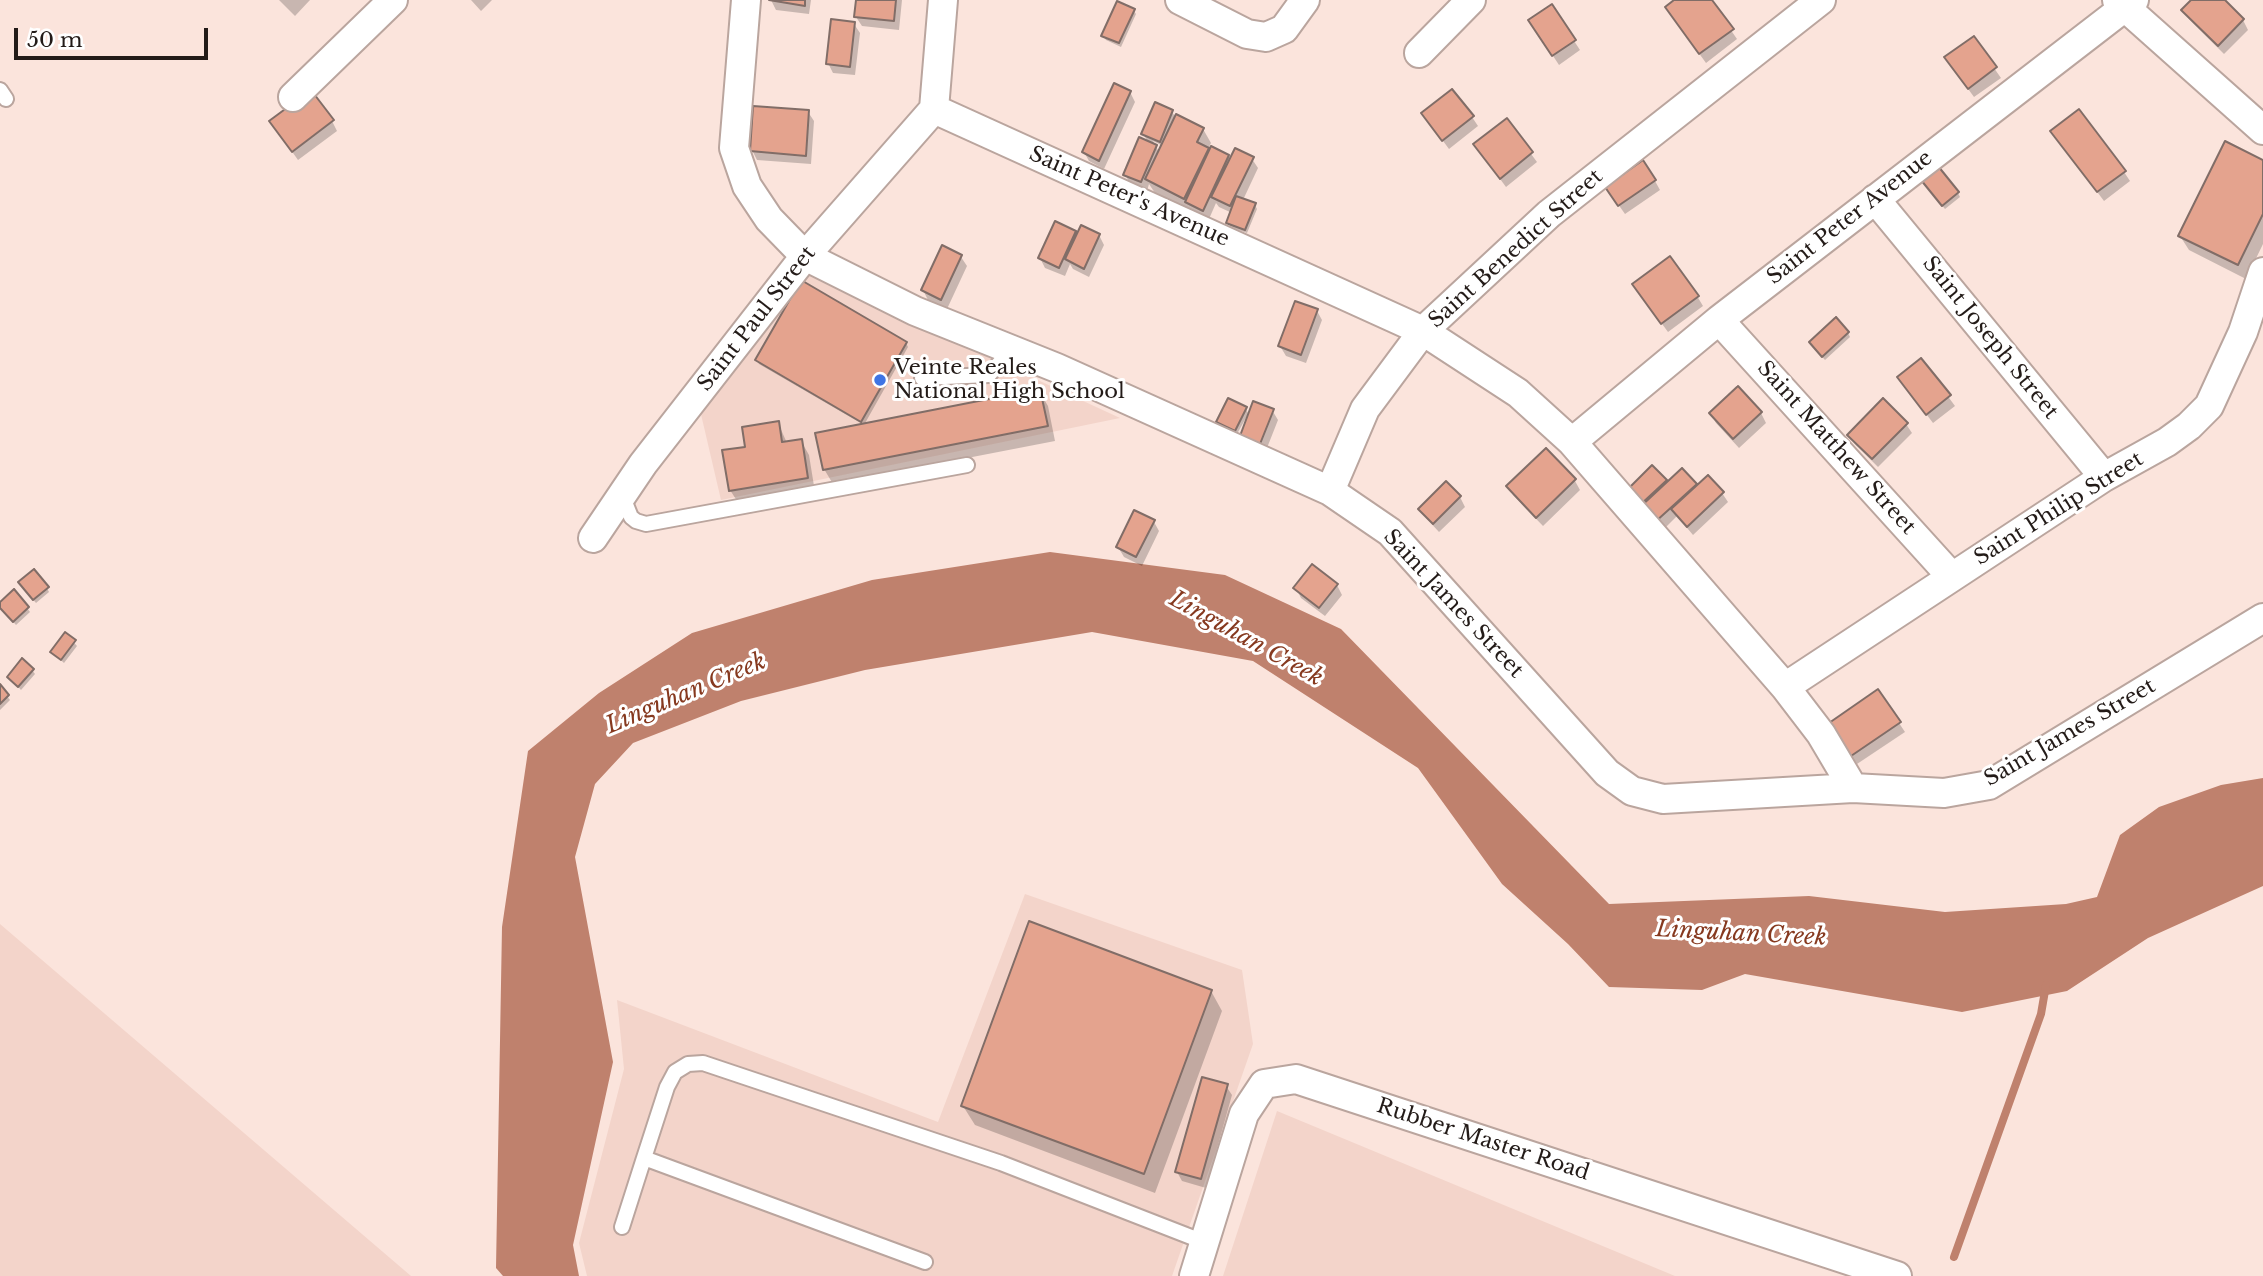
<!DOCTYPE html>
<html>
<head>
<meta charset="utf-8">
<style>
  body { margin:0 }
  #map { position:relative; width:2263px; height:1276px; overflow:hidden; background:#fbe4dc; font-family:"Libre Baskerville",serif }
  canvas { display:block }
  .scale { position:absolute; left:14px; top:28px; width:194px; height:32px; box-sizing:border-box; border:4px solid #231b18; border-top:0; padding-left:9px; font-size:21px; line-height:24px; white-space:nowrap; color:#231b18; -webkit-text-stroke:5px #fff; paint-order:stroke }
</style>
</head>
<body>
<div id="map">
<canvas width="2263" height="1276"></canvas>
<div class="scale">50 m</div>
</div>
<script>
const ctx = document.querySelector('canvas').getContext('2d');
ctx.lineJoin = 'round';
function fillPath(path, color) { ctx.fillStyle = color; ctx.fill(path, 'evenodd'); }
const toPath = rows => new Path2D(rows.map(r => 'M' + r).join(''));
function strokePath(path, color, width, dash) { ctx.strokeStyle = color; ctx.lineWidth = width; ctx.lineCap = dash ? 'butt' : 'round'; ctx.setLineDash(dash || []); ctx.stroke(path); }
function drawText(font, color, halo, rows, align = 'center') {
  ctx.font = font + ' "Libre Baskerville",serif'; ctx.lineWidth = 6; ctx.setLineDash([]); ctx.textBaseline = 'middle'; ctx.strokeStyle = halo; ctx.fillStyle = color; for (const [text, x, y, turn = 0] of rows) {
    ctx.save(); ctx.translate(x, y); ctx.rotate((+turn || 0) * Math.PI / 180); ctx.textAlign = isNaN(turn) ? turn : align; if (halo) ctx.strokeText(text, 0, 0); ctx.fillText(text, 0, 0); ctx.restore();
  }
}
fillPath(toPath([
  [808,263,925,328,1120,418,721,500,700,410],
  [1025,894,1242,970,1253,1044,1172,1276,587,1276,579,1243,624,1069,617,1000,938,1122],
  [0,924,411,1276,0,1276],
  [1277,1111,1675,1276,1223,1276]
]), '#f3d4ca');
fillPath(toPath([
  [1050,552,1225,575,1341,629,1609,904,1809,896,1945,912,2066,904,2097,897,2120,835,2159,807,2221,785,2263,778,2263,886,2148,938,2067,991,1962,1012,1745,974,1702,990,1609,987,1568,944,1502,884,1418,768,1253,661,1092,632,865,670,741,701,633,743,595,784,575,857,613,1062,573,1245,579,1276,503,1276,496,1268,502,927,528,751,599,693,692,633,872,580]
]), '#bf816d');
fillPath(toPath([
  [279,0,310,0,295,16],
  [471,0,492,0,481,11],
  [771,0,811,0,809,14,776,10],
  [858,0,902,0,899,30,862,26,856,17],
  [1677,0,1710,0,1737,39,1706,63,1672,16],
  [2193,0,2222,0,2243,20,2248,30,2224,54,2189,19,2183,10],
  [1551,6,1580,50,1559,65,1536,30],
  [1133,10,1136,14,1121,47,1106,40,1103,36],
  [854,24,860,33,855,75,833,73,828,63],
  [1973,38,2001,78,1974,97,1952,67],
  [1130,92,1135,102,1104,169,1089,161,1084,152],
  [808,112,814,121,811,164,757,160,752,150],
  [1172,112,1176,118,1203,129,1211,143,1209,147,1228,156,1231,161,1252,159,1258,168,1243,200,1255,205,1257,209,1247,233,1230,227,1228,223,1232,213,1219,207,1216,203,1209,219,1155,193,1149,184,1147,191,1130,184,1125,174,1149,143,1143,134],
  [1153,141,1163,146,1159,152],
  [1423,114,1472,117,1478,126,1449,149],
  [1506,120,1537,162,1506,187,1475,145],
  [332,121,337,131,298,160,271,122],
  [2058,140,2124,172,2130,181,2104,201],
  [2263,162,2263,244,2246,279,2189,250,2180,236],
  [1655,181,1660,190,1625,214,1613,197],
  [1925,185,1958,193,1960,197,1945,209],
  [1074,232,1078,237,1099,235,1104,245,1089,277,1073,269,1070,264,1065,276,1045,268,1040,258],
  [961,257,967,266,947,309,928,300,923,290],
  [1640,294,1697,296,1703,306,1668,332],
  [1317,311,1322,320,1306,363,1286,356,1280,346],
  [1848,333,1850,337,1825,360,1813,347],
  [906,343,908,347,864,425,759,364,757,360],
  [1921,360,1955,406,1933,423,1899,378],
  [1039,391,1048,406,1055,441,833,484,824,469],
  [1246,409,1249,415,1272,410,1278,420,1265,453,1247,446,1249,417,1247,416,1237,434,1221,426,1218,422],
  [1761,413,1766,423,1739,448,1716,423,1711,414],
  [778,423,787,443,801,441,809,455,815,492,739,504,730,490,747,448],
  [1906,424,1912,433,1878,467,1855,444,1849,435],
  [1546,450,1575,481,1580,490,1543,526,1513,495,1508,486],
  [1682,470,1697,487,1722,493,1728,502,1693,535,1677,516,1661,532,1632,501,1665,481,1667,484],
  [1446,483,1460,497,1465,507,1439,532,1426,518,1420,509],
  [1154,522,1159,531,1142,566,1124,557,1118,547],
  [1337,585,1342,595,1325,616,1301,598,1296,588],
  [22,587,47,588,49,592,36,603],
  [0,604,27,608,30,612,16,625,2,609],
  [66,634,77,646,64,663,52,652],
  [32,670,35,674,21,690,9,677],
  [0,687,10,700,0,710],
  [1899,723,1905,732,1857,764,1836,733],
  [1211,991,1222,1011,1155,1193,975,1125,963,1106],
  [1226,1086,1232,1095,1206,1188,1182,1181,1177,1172]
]), '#0003');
strokePath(toPath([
  [1954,1257,2041,1014,2046,985]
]), '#bf816d', 8);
const building = toPath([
  [769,0,805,0,805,6,769,0],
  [856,0,896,0,894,21,854,17,856,0],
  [1674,0,1712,0,1734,29,1699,54,1665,7,1674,0],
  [2191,0,2225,0,2244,19,2218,46,2181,10,2191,0],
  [1117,1,1135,9,1119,43,1101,36,1117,1],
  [1552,4,1576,40,1552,56,1528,20,1552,4],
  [831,19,855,22,850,67,826,64,831,19],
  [1974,36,1997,67,1968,89,1944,57,1974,36],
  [1114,83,1131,91,1099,161,1082,152,1114,83],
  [1452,89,1474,116,1442,141,1421,113,1452,89],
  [311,90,334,120,292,152,269,121,311,90],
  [1155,102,1173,110,1160,142,1141,134,1155,102],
  [753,106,809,110,806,156,750,151,753,106],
  [2079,109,2126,171,2097,192,2050,131,2079,109],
  [1176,114,1204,128,1197,142,1209,148,1184,199,1145,179,1176,114],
  [1507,118,1533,152,1500,179,1473,144,1507,118],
  [1139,137,1157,145,1141,182,1123,175,1139,137],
  [2225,141,2263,160,2263,214,2238,265,2178,236,2225,141],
  [1211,146,1229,155,1203,211,1185,202,1211,146],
  [1235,148,1254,157,1230,206,1211,197,1235,148],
  [1643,160,1656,180,1618,206,1605,187,1643,160],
  [1938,166,1959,192,1942,206,1921,180,1938,166],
  [1236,196,1256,203,1245,230,1226,223,1236,196],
  [1055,221,1076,231,1059,268,1038,258,1055,221],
  [1081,225,1100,234,1084,269,1065,259,1081,225],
  [942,245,962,255,941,300,921,290,942,245],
  [1670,256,1699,296,1661,324,1632,284,1670,256],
  [801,280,907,342,861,422,755,360,801,280],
  [1295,301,1318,309,1301,355,1278,346,1295,301],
  [1836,317,1849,332,1822,357,1809,342,1836,317],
  [1921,358,1951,395,1926,415,1897,377,1921,358],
  [1738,386,1762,412,1733,439,1709,413,1738,386],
  [1040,389,1048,426,823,470,815,433,1040,389],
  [1228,398,1247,407,1235,431,1216,422,1228,398],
  [1883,398,1908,423,1872,459,1847,435,1883,398],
  [1253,401,1274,409,1260,444,1240,436,1253,401],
  [779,421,782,442,802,439,808,478,729,491,722,450,745,447,742,427,779,421],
  [1546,448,1576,479,1536,518,1506,486,1546,448],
  [1652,465,1667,480,1639,506,1625,492,1652,465],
  [1682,468,1697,484,1654,523,1639,508,1682,468],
  [1708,475,1724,492,1687,527,1671,509,1708,475],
  [1446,481,1461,496,1433,524,1418,509,1446,481],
  [1134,510,1155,520,1136,557,1116,547,1134,510],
  [1312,564,1338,584,1319,608,1293,588,1312,564],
  [34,569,49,587,33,600,18,582,34,569],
  [14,589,29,607,13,622,0,608,0,602,14,589],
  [65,632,76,640,61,660,50,652,65,632],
  [22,658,34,669,18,687,7,677,22,658],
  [0,684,9,695,0,704,0,684],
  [1878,689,1901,722,1851,756,1829,723,1878,689],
  [1029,921,1212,990,1144,1174,961,1106,1029,921],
  [1202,1077,1228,1084,1201,1179,1175,1172,1202,1077]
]);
fillPath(building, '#e4a38e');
strokePath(building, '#816d67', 2);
const service = toPath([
  [0,90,6,99],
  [922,378,989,375,1001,361,1006,349],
  [623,497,631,517,636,521,646,524,967,465],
  [644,1158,667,1087,675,1072,688,1064,703,1063,1001,1163,1204,1242],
  [622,1227,644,1158,925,1262]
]);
const minor = toPath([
  [746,0,734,148,747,186,769,219,805,256,915,311,1057,368,1330,491,1390,532,1607,773,1632,791,1663,799,1853,788,1944,793,1989,785,2263,618],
  [1180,0,1247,34,1266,37,1284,29,1305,0],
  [2117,0,2263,130],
  [1419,53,1471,0],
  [293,97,393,0],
  [934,109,1423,331,1518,393,1572,442,1785,687,1821,734,1853,788],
  [934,109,943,0],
  [1875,199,2104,477],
  [1719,320,1952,577],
  [1572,442,1719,320,2134,0],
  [1330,491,1365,409,1423,331,1549,214,1821,0],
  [593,538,643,464,805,256,934,109],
  [1785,687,2104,477,2167,442,2189,426,2209,406,2243,332,2263,272],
  [1194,1276,1244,1114,1264,1084,1296,1079,1897,1276]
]);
strokePath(service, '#baa59e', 18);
strokePath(minor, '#baa59e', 32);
strokePath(service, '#fff', 14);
strokePath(minor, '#fff', 28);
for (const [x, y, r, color] of [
  [880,380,7,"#3e74e4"]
]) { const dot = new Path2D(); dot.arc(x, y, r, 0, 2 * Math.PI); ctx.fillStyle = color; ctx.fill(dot); strokePath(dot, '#fff', 2.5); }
drawText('21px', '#231b18', '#fff', [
  ["Saint Peter's Avenue",1129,197,24],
  ["Saint Peter Avenue",1850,218,-38],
  ["Saint Benedict Street",1516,249,-42],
  ["Saint Paul Street",757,319,-52],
  ["Saint Joseph Street",1990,338,51],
  ["Saint Matthew Street",1836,448,48],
  ["Saint Philip Street",2059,509,-32],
  ["Saint James Street",1453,604,47],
  ["Saint James Street",2070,733,-30],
  ["Rubber Master Road",1483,1140,18]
]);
drawText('21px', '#231b18', '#fff', [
  ["Veinte Reales",894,368],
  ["National High School",894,392]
], 'left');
drawText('italic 23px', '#86391f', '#fff', [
  ["Linguhan Creek",1246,639,29],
  ["Linguhan Creek",686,694,-23],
  ["Linguhan Creek",1741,934,3]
]);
</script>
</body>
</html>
